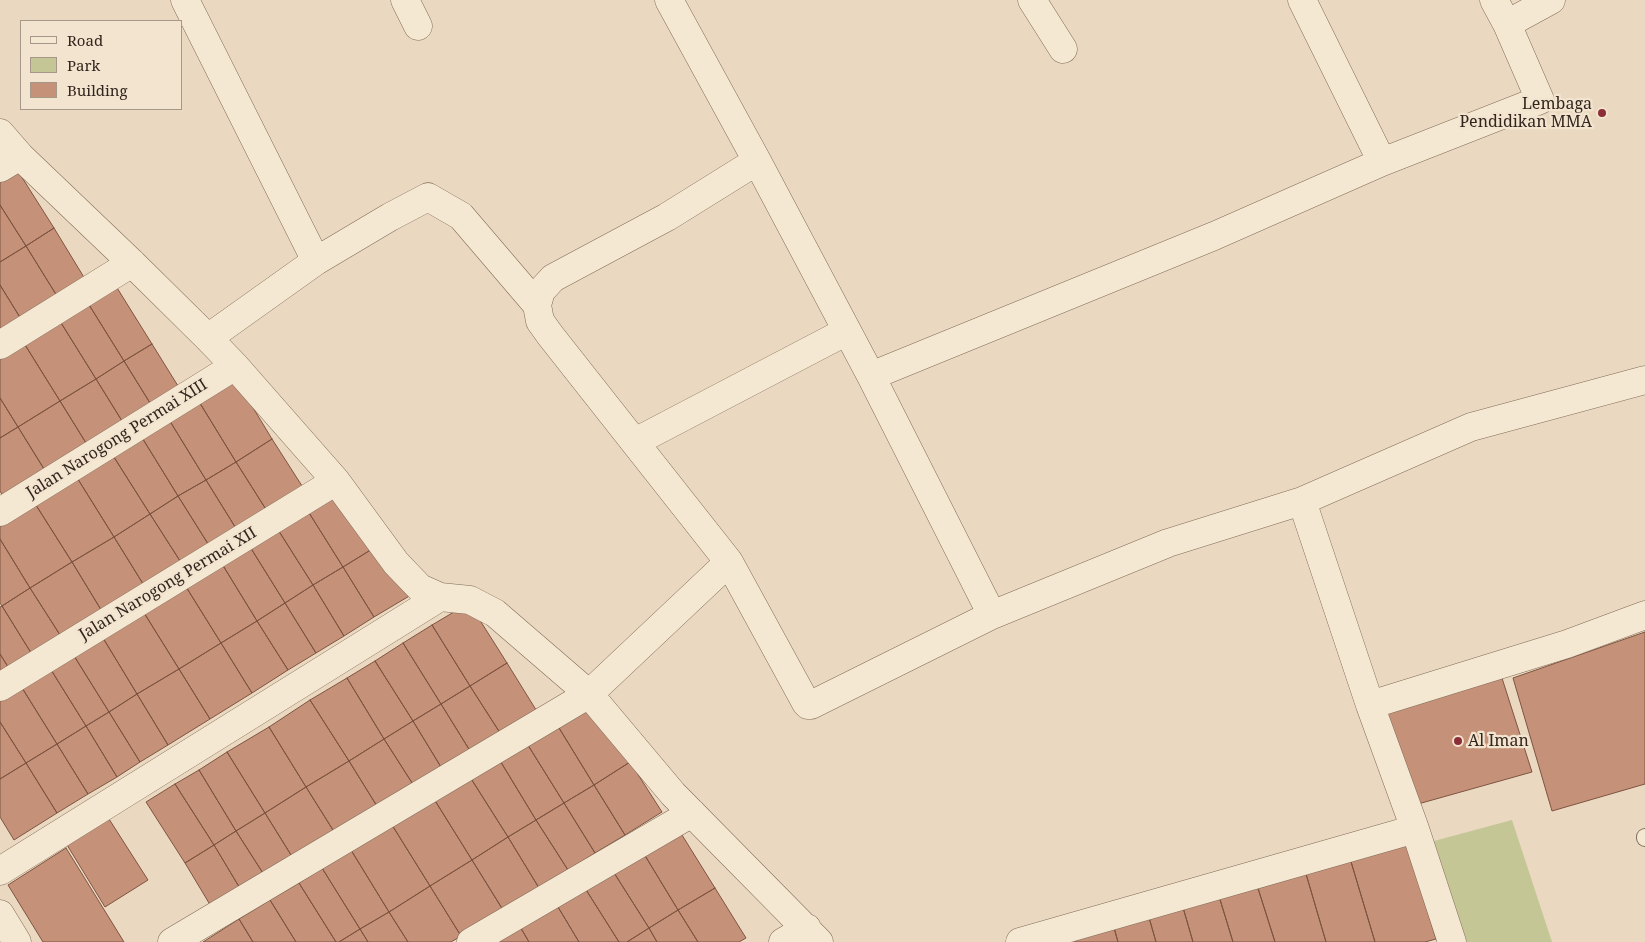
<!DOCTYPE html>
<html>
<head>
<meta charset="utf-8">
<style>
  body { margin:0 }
  #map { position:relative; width:1645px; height:942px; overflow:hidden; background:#ead9c0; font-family:"Noto Serif",serif }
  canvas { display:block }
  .legend { position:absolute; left:20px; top:20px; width:162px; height:90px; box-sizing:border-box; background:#f2e4cf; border:1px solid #a59888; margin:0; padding:6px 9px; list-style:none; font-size:15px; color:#32251d }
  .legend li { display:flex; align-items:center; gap:10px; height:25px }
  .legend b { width:25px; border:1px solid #a59888 }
</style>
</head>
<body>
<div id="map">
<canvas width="1645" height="942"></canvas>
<ul class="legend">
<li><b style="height:6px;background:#f5e8d2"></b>Road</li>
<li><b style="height:14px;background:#c5c695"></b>Park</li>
<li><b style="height:14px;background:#c59178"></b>Building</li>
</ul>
</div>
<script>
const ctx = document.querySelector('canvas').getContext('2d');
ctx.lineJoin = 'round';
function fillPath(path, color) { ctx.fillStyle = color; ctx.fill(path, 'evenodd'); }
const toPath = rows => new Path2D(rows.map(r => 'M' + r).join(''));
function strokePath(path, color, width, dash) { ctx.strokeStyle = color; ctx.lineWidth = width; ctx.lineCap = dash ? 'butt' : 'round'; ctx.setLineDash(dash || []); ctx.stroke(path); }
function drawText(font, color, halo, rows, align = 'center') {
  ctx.font = font + ' "Noto Serif",serif'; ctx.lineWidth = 4.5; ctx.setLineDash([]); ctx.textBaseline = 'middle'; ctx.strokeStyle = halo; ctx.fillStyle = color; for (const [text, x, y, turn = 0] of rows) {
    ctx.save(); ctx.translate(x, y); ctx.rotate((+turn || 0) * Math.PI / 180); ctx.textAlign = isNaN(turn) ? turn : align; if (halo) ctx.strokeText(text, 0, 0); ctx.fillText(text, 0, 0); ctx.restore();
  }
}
fillPath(toPath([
  [1512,820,1552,942,1467,942,1434,841]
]), '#c5c695');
const building = toPath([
  [16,168,54,228,26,246,0,205,0,178,16,168],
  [0,205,26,246,0,262,0,205],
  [54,228,85,279,57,296,26,246,54,228],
  [26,246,57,296,21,319,0,285,0,262,26,246],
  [114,283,152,344,124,361,86,300,114,283],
  [0,285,21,319,0,331,0,285],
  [86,300,124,361,96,379,58,318,86,300],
  [58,318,96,379,60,401,22,340,58,318],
  [22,340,60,401,18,427,0,398,0,353,22,340],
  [152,344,183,394,155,411,124,361,152,344],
  [124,361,155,411,127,429,96,379,124,361],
  [235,378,272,439,236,462,198,400,235,378],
  [96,379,127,429,91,451,60,401,96,379],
  [0,398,18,427,0,438,0,398],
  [198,400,236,462,206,480,168,418,198,400],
  [60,401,91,451,49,477,18,427,60,401],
  [168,418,206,480,178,496,141,436,168,418],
  [18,427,49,477,7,503,0,491,0,438,18,427],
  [141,436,178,496,150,514,112,454,141,436],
  [272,439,304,489,267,511,236,462,272,439],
  [112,454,150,514,114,537,76,476,112,454],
  [236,462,267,511,237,530,206,480,236,462],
  [76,476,114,537,72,562,34,502,76,476],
  [206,480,237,530,210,547,178,496,206,480],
  [337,489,377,546,343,567,306,508,337,489],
  [178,496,210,547,182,564,150,514,178,496],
  [34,502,72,562,30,588,0,539,0,523,34,502],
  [306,508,343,567,313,585,275,525,306,508],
  [150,514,182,564,145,587,114,537,150,514],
  [275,525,313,585,285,603,247,542,275,525],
  [114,537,145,587,103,613,72,562,114,537],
  [0,539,30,588,2,606,0,603,0,539],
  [247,542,285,603,257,621,219,559,247,542],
  [377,546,411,595,374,617,343,567,377,546],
  [219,559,257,621,221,643,183,582,219,559],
  [72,562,103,613,62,638,30,588,72,562],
  [343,567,374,617,344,636,313,585,343,567],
  [183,582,221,643,179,669,141,608,183,582],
  [313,585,344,636,316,653,285,603,313,585],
  [30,588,62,638,33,656,2,606,30,588],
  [285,603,316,653,288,670,257,621,285,603],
  [469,603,507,663,470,686,432,625,469,603],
  [2,606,33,656,10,670,0,654,0,607,2,606],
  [141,608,179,669,137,694,100,633,141,608],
  [257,621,288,670,252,693,221,643,257,621],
  [432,625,470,686,441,704,403,643,432,625],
  [1645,632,1645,784,1552,811,1513,678,1645,632],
  [100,633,137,694,109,712,71,651,100,633],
  [221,643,252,693,210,719,179,669,221,643],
  [403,643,441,704,413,721,375,661,403,643],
  [71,651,109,712,86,726,48,665,71,651],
  [0,654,10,670,0,676,0,654],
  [375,661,413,721,384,739,347,678,375,661],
  [507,663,538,713,502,736,470,686,507,663],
  [48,665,86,726,57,744,19,683,48,665],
  [179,669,210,719,168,745,137,694,179,669],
  [1501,675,1532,772,1418,804,1383,710,1501,675],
  [347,678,384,739,349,761,310,700,347,678],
  [19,683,57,744,26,763,0,722,0,695,19,683],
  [470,686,502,736,472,754,441,704,470,686],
  [137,694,168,745,140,762,109,712,137,694],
  [310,700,349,761,306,787,269,727,310,700],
  [593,701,630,762,594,785,556,723,593,701],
  [441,704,472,754,444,772,413,721,441,704],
  [109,712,140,762,117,777,86,726,109,712],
  [413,721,444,772,416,789,384,739,413,721],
  [0,722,26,763,0,779,0,722],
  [556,723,594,785,564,803,526,742,556,723],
  [86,726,117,777,88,794,57,744,86,726],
  [269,727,306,787,265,813,227,752,269,727],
  [384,739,416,789,380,811,349,761,384,739],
  [526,742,564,803,536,820,499,759,526,742],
  [57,744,88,794,57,813,26,763,57,744],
  [227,752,265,813,236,831,199,770,227,752],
  [499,759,536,820,508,837,470,777,499,759],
  [349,761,380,811,338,838,306,787,349,761],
  [630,762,662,812,625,835,594,785,630,762],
  [26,763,57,813,14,840,0,817,0,779,26,763],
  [199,770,236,831,214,845,175,784,199,770],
  [470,777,508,837,472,860,434,799,470,777],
  [175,784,214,845,185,863,146,802,175,784],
  [594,785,625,835,595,853,564,803,594,785],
  [306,787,338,838,296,863,265,813,306,787],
  [434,799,472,860,430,886,392,825,434,799],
  [564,803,595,853,568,870,536,820,564,803],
  [265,813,296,863,268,881,236,831,265,813],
  [109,819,148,880,105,907,67,845,109,819],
  [536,820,568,870,539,888,508,837,536,820],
  [392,825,430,886,389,912,351,850,392,825],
  [677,827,715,888,678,910,641,849,677,827],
  [236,831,268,881,244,895,214,845,236,831],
  [508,837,539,888,503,910,472,860,508,837],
  [1405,838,1436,939,1425,942,1375,942,1349,855,1405,838],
  [214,845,244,895,215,913,185,863,214,845],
  [66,848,124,942,43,942,8,885,66,848],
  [641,849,678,910,649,928,611,868,641,849],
  [351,850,389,912,360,929,322,868,351,850],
  [1349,855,1375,942,1326,942,1304,867,1349,855],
  [472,860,503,910,461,936,430,886,472,860],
  [1304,867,1326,942,1275,942,1256,882,1304,867],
  [322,868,360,929,339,942,336,942,299,883,322,868],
  [611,868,649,928,627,942,619,942,583,885,611,868],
  [1256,882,1275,942,1233,942,1218,893,1256,882],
  [299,883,336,942,296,942,270,900,299,883],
  [583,885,619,942,579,942,555,902,583,885],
  [430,886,461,936,451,942,408,942,389,912,430,886],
  [715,888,746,938,739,942,698,942,678,910,715,888],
  [1218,893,1233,942,1193,942,1182,904,1218,893],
  [270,900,296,942,253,942,239,919,270,900],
  [555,902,579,942,529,942,519,925,555,902],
  [1182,904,1193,942,1156,942,1148,914,1182,904],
  [678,910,698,942,657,942,649,928,678,910],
  [389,912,408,942,368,942,360,929,389,912],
  [1148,914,1156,942,1118,942,1113,924,1148,914],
  [239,919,253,942,203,942,239,919],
  [1113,924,1118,942,1075,942,1073,936,1113,924],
  [519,925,529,942,491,942,519,925],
  [649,928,657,942,627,942,649,928],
  [360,929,368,942,339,942,360,929]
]);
fillPath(building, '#c59178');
strokePath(building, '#7e5441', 1);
const service = toPath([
  [1645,837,1645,838]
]);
const minor = toPath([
  [185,0,316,261],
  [405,0,418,26],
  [669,0,757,161,871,376,992,615],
  [1032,0,1063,49],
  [1302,0,1382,162],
  [1494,0,1507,24],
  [0,133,20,156,132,263,208,338,235,366,336,481,396,563,420,588,440,597,470,600,495,613,589,694,673,794,819,942],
  [0,168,20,156],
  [537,305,541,291,553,278,667,217,757,161],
  [0,345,132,263],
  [871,376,1214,236,1382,162,1540,100,1507,24,1551,0],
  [635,442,847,331],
  [1302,501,1370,705],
  [0,512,235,366],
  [729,562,806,703,808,705,811,705,992,615,1168,543,1302,501,1471,427,1645,380],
  [0,687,336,481],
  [0,871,440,597],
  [0,914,17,942],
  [172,942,589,694,729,562,550,335,540,321,537,305,461,216,428,197,390,217,316,261,208,338],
  [471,942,692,813],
  [783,942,807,928],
  [1020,942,1415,829],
  [1452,942,1415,829,1370,705,1567,644,1645,615]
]);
strokePath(service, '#816b59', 18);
strokePath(minor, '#816b59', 29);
strokePath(service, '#f5e8d2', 16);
strokePath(minor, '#f5e8d2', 28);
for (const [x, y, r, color] of [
  [1602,113,5,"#8b2e37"],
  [1458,741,5,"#8b2e37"]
]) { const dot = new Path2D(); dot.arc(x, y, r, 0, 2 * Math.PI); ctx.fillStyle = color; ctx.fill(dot); strokePath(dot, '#f2e4cf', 2); }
drawText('16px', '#32251d', '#f2e4cf', [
  ["Lembaga",1592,104],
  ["Pendidikan MMA",1592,122],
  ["Al Iman",1468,741,"left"]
], 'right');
drawText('16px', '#32251d', '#f2e4cf', [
  ["Jalan Narogong Permai XIII",117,439,-32],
  ["Jalan Narogong Permai XII",168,584,-31]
]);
</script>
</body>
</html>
